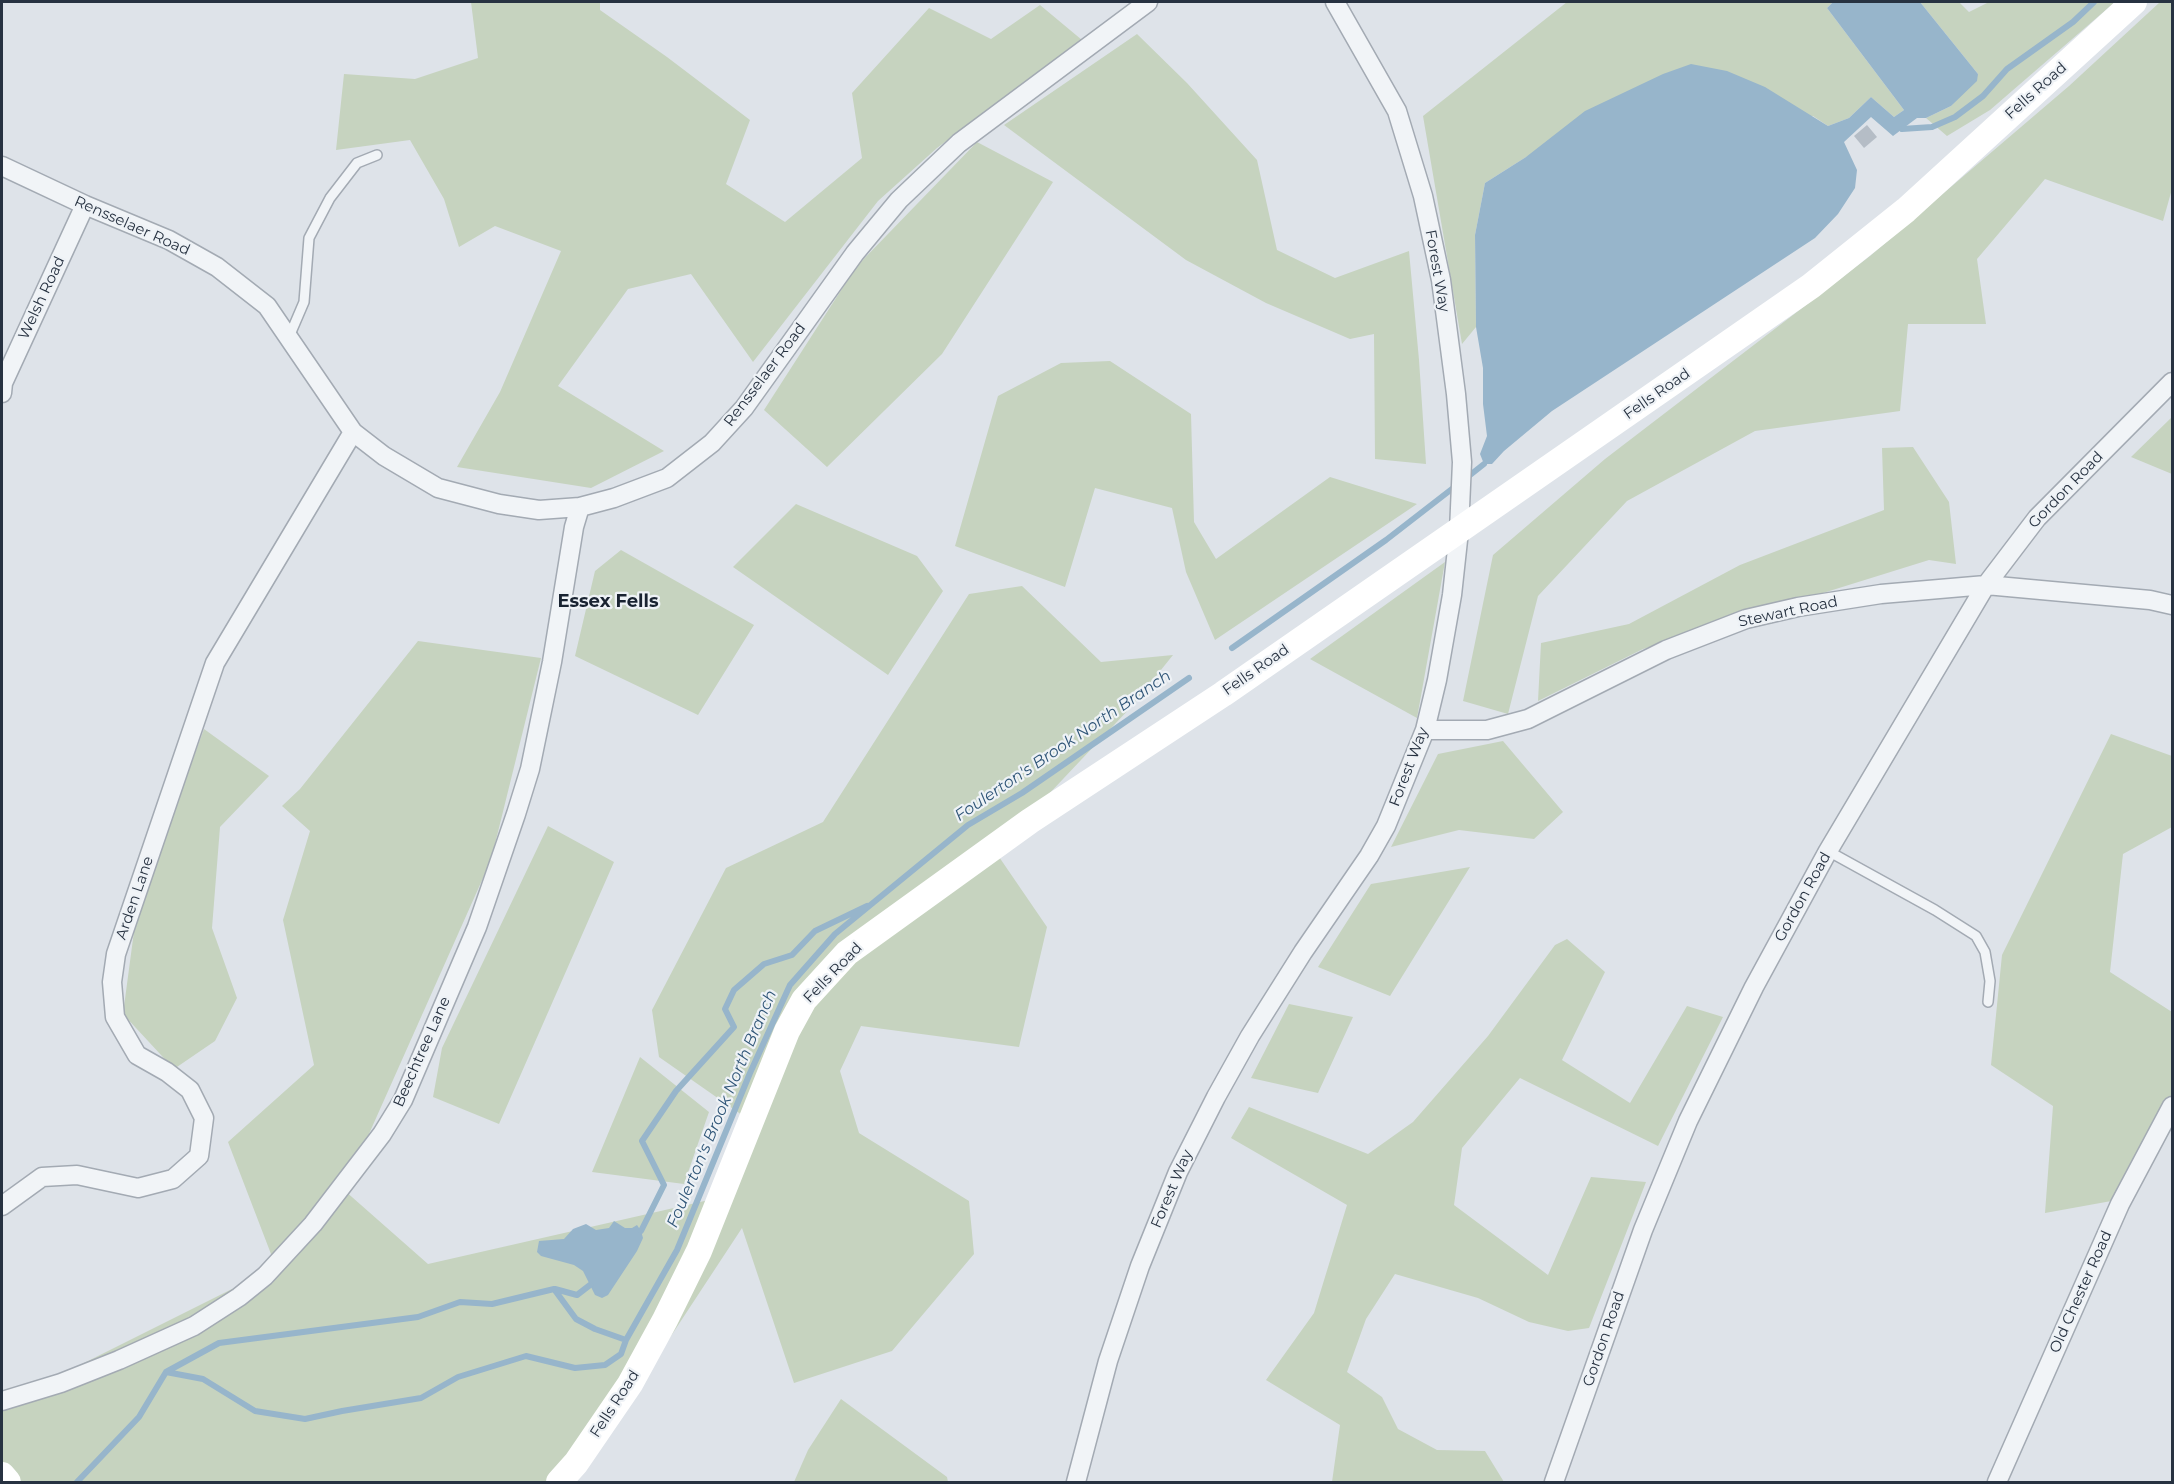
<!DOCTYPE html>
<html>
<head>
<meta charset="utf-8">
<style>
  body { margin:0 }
  #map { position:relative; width:2174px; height:1484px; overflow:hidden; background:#dee3e9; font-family:Montserrat,sans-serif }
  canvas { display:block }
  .frame { position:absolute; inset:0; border:3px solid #273241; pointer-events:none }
</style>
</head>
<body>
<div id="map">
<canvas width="2174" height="1484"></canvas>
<div class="frame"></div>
</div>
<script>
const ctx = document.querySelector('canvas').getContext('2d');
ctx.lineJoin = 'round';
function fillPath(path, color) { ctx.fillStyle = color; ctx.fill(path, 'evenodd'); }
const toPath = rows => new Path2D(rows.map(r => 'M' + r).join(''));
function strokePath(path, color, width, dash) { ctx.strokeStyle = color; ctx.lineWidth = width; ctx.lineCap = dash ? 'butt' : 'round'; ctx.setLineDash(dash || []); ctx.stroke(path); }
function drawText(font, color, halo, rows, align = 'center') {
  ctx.font = font + ' Montserrat,sans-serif'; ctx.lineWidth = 4.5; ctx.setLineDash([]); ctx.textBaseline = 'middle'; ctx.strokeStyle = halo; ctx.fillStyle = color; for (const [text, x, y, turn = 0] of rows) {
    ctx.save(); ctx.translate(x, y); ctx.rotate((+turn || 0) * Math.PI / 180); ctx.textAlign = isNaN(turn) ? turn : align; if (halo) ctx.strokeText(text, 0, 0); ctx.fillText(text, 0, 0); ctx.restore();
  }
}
fillPath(toPath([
  [471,2,600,2,600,10,667,57,750,120,726,184,785,222,862,158,852,93,929,8,991,39,1040,5,1082,40,937,148,878,201,753,362,691,274,628,289,558,386,664,451,591,488,457,467,500,392,561,251,495,226,459,247,444,199,410,140,336,150,344,74,415,79,478,58],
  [1567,2,1833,2,1827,8,1904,110,1894,117,1871,97,1849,118,1828,126,1813,116,1526,157,1485,183,1475,235,1476,327,1462,344,1423,116],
  [1920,2,1959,2,1969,12,1989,2,2115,2,1990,110,1947,136,1926,118,1951,106,1978,74],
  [2160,2,2172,2,2172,189,2163,221,2045,179,1977,259,1986,324,1908,324,1900,411,1755,431,1627,501,1538,596,1508,714,1463,701,1493,555,1605,459,1870,256,2069,86],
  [1137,34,1187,83,1257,160,1277,250,1335,278,1409,251,1419,360,1426,464,1375,459,1374,334,1350,339,1266,303,1186,260,1004,125],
  [977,142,1053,182,942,354,827,467,764,410,856,267],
  [1110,361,1191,414,1194,522,1216,559,1330,477,1417,504,1215,640,1186,572,1172,508,1095,488,1065,587,955,546,998,396,1061,363],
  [2172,417,2172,474,2131,457],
  [1913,447,1949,502,1956,564,1929,560,1643,649,1538,701,1541,643,1629,624,1740,565,1884,510,1882,448],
  [796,504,917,556,943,591,888,675,733,567],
  [621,550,754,625,698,715,575,656,595,571],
  [1445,562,1417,718,1310,659],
  [1022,586,1101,662,1173,655,1132,706,995,851,1047,927,1019,1047,861,1026,840,1071,859,1133,969,1201,974,1254,892,1351,794,1383,742,1228,575,1482,2,1482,2,1400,10,1400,276,1267,228,1142,314,1065,283,920,310,831,282,806,300,789,418,641,541,658,491,860,344,1190,428,1264,722,1197,752,1122,659,1057,652,1010,726,868,823,822,969,594],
  [204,729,269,776,220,827,212,928,237,998,215,1041,174,1069,123,1014,137,909],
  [2111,734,2172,756,2172,827,2123,854,2110,972,2172,1012,2172,1125,2128,1198,2045,1213,2053,1106,1991,1065,2002,955],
  [1503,741,1563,812,1534,839,1459,830,1391,847,1438,754],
  [548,826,614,862,499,1124,433,1097,442,1048],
  [1470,867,1390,996,1318,967,1371,884],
  [1567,939,1605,972,1562,1060,1630,1103,1687,1006,1723,1017,1658,1146,1520,1078,1462,1148,1454,1205,1548,1275,1591,1177,1646,1182,1589,1328,1568,1331,1529,1322,1478,1298,1395,1274,1366,1319,1347,1372,1382,1397,1398,1429,1437,1450,1485,1451,1504,1482,1332,1482,1340,1425,1266,1380,1314,1313,1347,1205,1231,1138,1249,1107,1368,1154,1413,1122,1488,1036,1555,945],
  [1289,1004,1353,1017,1318,1093,1251,1078],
  [640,1057,709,1112,684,1184,592,1172],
  [841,1399,947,1477,948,1482,794,1482,808,1450]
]), '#c6d3bf');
fillPath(toPath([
  [1833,2,1920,2,1978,74,1977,81,1951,106,1926,118,1917,118,1893,136,1871,117,1844,142,1857,170,1855,188,1838,214,1815,238,1552,411,1504,451,1492,464,1484,464,1480,454,1487,436,1483,404,1483,368,1476,327,1475,235,1485,183,1526,157,1585,111,1663,74,1691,64,1727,71,1765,87,1828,126,1849,118,1871,97,1894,117,1904,110,1827,8],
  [614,1221,625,1228,632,1228,637,1225,641,1231,643,1238,637,1251,608,1295,602,1298,595,1295,583,1271,574,1265,541,1256,537,1252,539,1241,564,1239,573,1229,586,1224,596,1230,609,1228]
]), '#97b5cb');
strokePath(toPath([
  [1902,129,1932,127,1955,117,1983,96,2007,69,2073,22,2094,2],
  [1465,479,1484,464],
  [1232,648,1386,540,1457,485],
  [641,1231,664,1185,642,1141,676,1091,734,1027,725,1009,734,990,764,964,792,955,815,931,867,906],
  [555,1289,577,1295,590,1285],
  [166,1372,203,1379,255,1411,305,1419,342,1411,421,1398,458,1377,526,1356,575,1368,605,1365,621,1354,626,1340],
  [77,1482,139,1417,166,1372,219,1343,418,1317,460,1302,492,1304,554,1289,576,1319,595,1329,626,1340,677,1250,750,1073,790,985,835,934,968,825,1022,793,1189,678]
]), '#97b5cb', 6);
fillPath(toPath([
  [1867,125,1877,137,1864,148,1854,136]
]), '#b5bdc6');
const lane = toPath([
  [289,337,304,302,309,238,330,198,357,163,377,155],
  [1828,851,1935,910,1976,936,1985,952,1990,981,1988,1002]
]);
const street = toPath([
  [2,166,85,205,169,240,217,267,267,306,353,432,384,456,438,488,499,504,539,510,580,507,614,498,667,478,712,443,744,408,855,253,899,200,959,143,1148,2],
  [2,393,3,383,85,205],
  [1425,730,1487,730,1528,719,1666,650,1746,619,1798,607,1881,594,1986,585,2150,600,2172,605],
  [2,1206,42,1177,77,1175,138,1188,173,1179,199,1156,204,1118,190,1090,167,1072,137,1055,115,1017,112,982,116,954,215,663,353,432],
  [2,1401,61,1383,119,1360,194,1326,239,1297,265,1276,313,1224,382,1134,403,1100,477,927,516,814,530,769,552,662,574,527,580,507],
  [1076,1482,1108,1361,1140,1266,1178,1172,1216,1097,1250,1036,1303,952,1369,856,1386,826,1425,730,1437,680,1452,595,1459,531,1462,462,1456,394,1441,280,1423,196,1397,111,1335,2],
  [1554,1482,1643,1230,1688,1121,1754,987,1828,851,1986,585,2037,518,2172,382],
  [1997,1482,2120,1204,2172,1106]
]);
strokePath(lane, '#a3aab3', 12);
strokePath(street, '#a3aab3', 21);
strokePath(lane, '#f1f4f7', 9);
strokePath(street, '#f1f4f7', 18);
strokePath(toPath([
  [2,1475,8,1482],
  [559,1482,576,1463,630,1384,665,1320,699,1251,787,1031,804,1000,847,953,1030,821,1223,694,1811,286,1906,210,2134,2]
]), '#fff', 26);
drawText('15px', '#273241', '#eef2f6', [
  ["Fells Road",2036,91,-42],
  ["Rensselaer Road",132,226,24],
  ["Forest Way",1437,271,80],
  ["Welsh Road",42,298,-65],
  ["Rensselaer Road",765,375,-53],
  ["Fells Road",1657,394,-35],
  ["Gordon Road",2066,490,-46],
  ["Stewart Road",1788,612,-12],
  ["Fells Road",1256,670,-35],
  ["Forest Way",1409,767,-69],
  ["Gordon Road",1803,897,-61],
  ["Arden Lane",135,898,-71],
  ["Fells Road",833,973,-46],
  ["Beechtree Lane",422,1052,-66],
  ["Forest Way",1172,1189,-67],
  ["Old Chester Road",2081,1292,-66],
  ["Gordon Road",1604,1339,-71],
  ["Fells Road",615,1404,-57]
]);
drawText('italic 16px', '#2f5577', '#eef2f6', [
  ["Foulerton's Brook North Branch",1063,746,-34],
  ["Foulerton's Brook North Branch",722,1109,-67]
]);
drawText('bold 18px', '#192331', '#eef2f6', [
  ["Essex Fells",608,602]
]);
</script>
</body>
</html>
